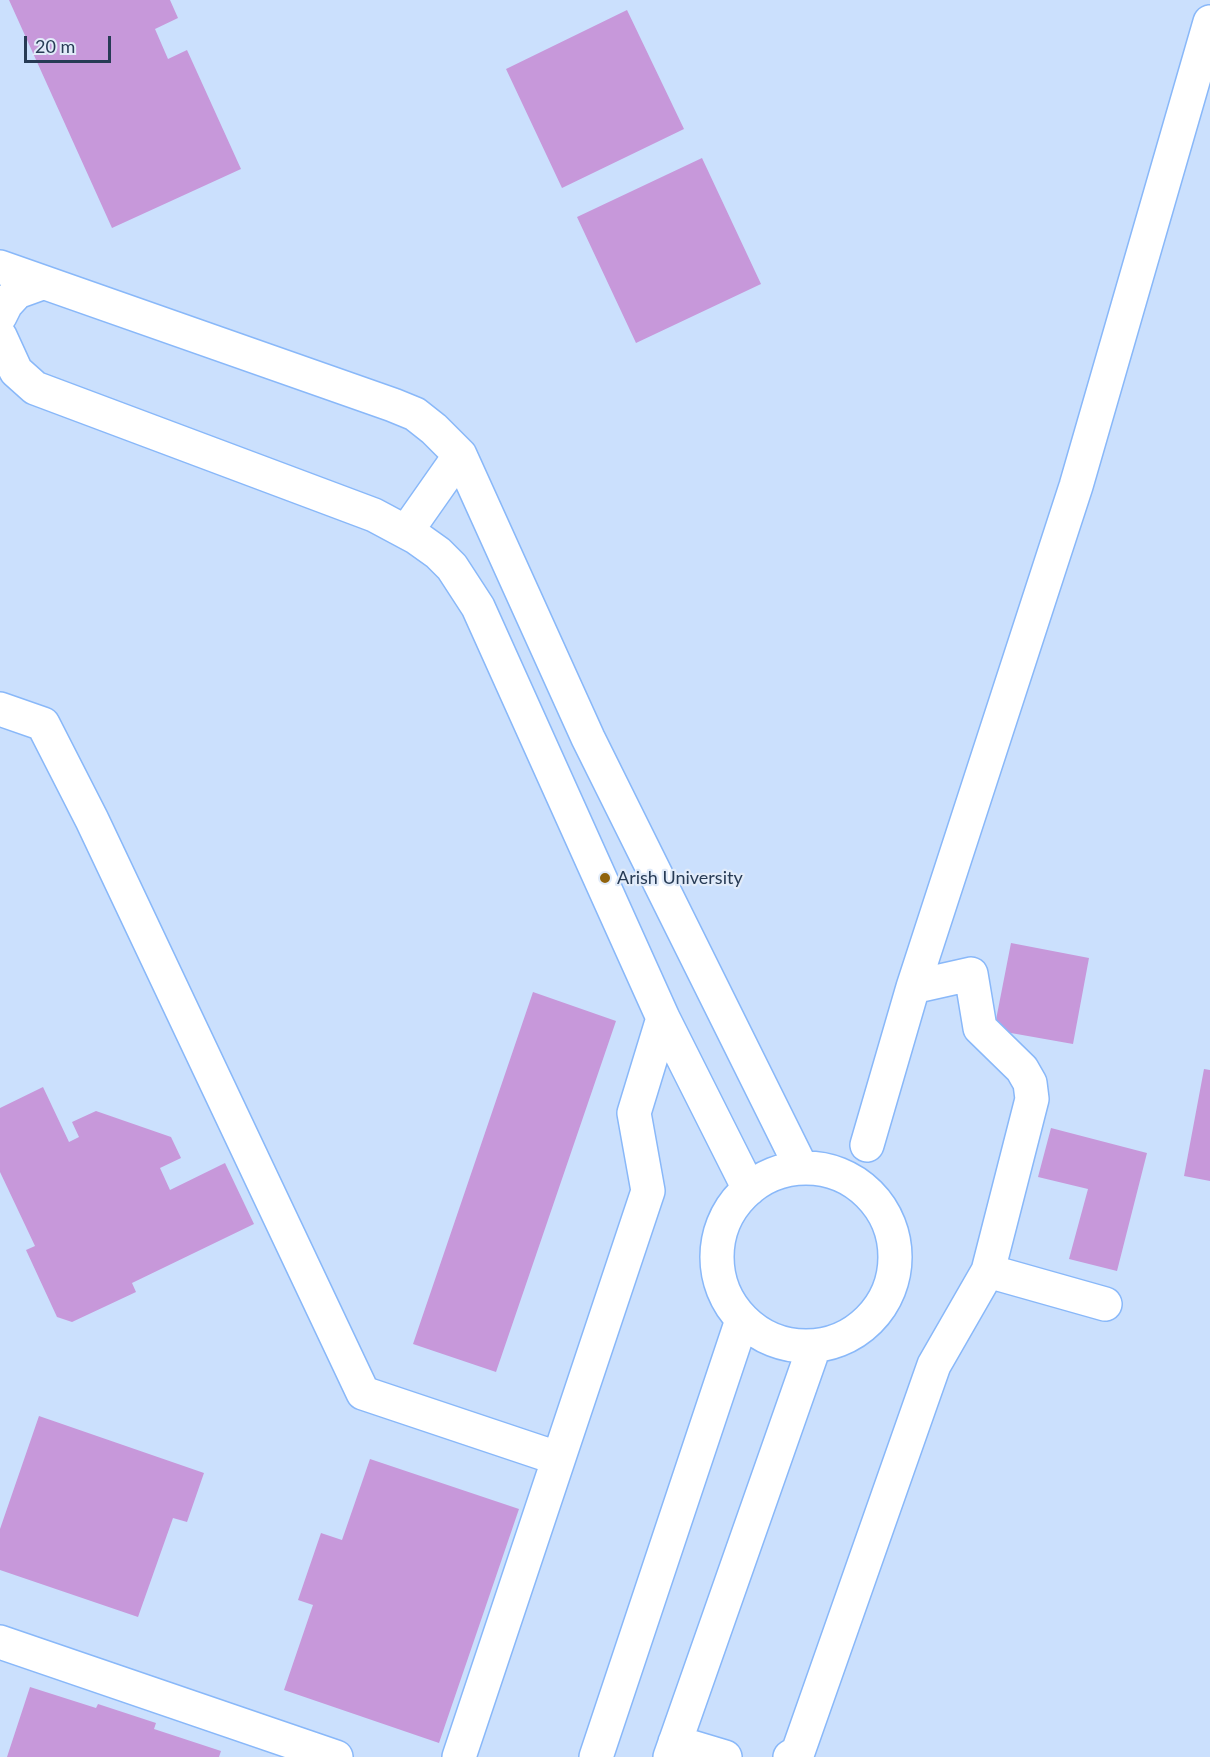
<!DOCTYPE html>
<html>
<head>
<meta charset="utf-8">
<style>
  body { margin:0 }
  #map { position:relative; width:1210px; height:1757px; overflow:hidden; background:#e1ebf9; font-family:Lato,sans-serif }
  canvas { display:block }
  .scale { position:absolute; left:24px; top:36px; width:87px; height:27px; box-sizing:border-box; border:3px solid #273b55; border-top:0; padding-left:8px; font-size:18px; line-height:21px; white-space:nowrap; color:#273b55; -webkit-text-stroke:4px #e1ebf9; paint-order:stroke }
</style>
</head>
<body>
<div id="map">
<canvas width="1210" height="1757"></canvas>
<div class="scale">20 m</div>
</div>
<script>
const ctx = document.querySelector('canvas').getContext('2d');
ctx.lineJoin = 'round';
function fillPath(path, color) { ctx.fillStyle = color; ctx.fill(path, 'evenodd'); }
const toPath = rows => new Path2D(rows.map(r => 'M' + r).join(''));
function strokePath(path, color, width, dash) { ctx.strokeStyle = color; ctx.lineWidth = width; ctx.lineCap = dash ? 'butt' : 'round'; ctx.setLineDash(dash || []); ctx.stroke(path); }
function drawText(font, color, halo, rows, align = 'center') {
  ctx.font = font + ' Lato,sans-serif'; ctx.lineWidth = 4.5; ctx.setLineDash([]); ctx.textBaseline = 'middle'; ctx.strokeStyle = halo; ctx.fillStyle = color; for (const [text, x, y, turn = 0] of rows) {
    ctx.save(); ctx.translate(x, y); ctx.rotate((+turn || 0) * Math.PI / 180); ctx.textAlign = isNaN(turn) ? turn : align; if (halo) ctx.strokeText(text, 0, 0); ctx.fillText(text, 0, 0); ctx.restore();
  }
}
fillPath(toPath([
  [0,0,1210,0,1210,1757,0,1757]
]), '#cbe0fd');
fillPath(toPath([
  [9,0,170,0,178,18,155,29,168,59,187,50,241,169,112,228],
  [627,10,684,129,562,188,506,69],
  [702,158,761,284,636,343,577,217],
  [1011,943,1089,958,1073,1044,994,1030],
  [533,992,616,1021,496,1372,413,1344],
  [1204,1069,1210,1070,1210,1181,1184,1176],
  [43,1087,69,1142,79,1137,72,1122,96,1111,171,1137,181,1158,160,1168,170,1190,225,1163,254,1224,132,1283,136,1292,72,1322,57,1317,26,1250,35,1246,0,1172,0,1108],
  [1051,1128,1147,1153,1117,1271,1069,1259,1088,1189,1038,1177],
  [39,1416,204,1473,187,1522,173,1518,138,1617,0,1570,0,1529],
  [370,1459,519,1509,439,1743,284,1690,313,1605,298,1600,321,1533,342,1540],
  [30,1687,96,1708,98,1704,156,1723,154,1729,221,1751,219,1757,7,1757]
]), '#c798da');
const minor = toPath([
  [0,267,393,405,415,414,434,429,460,455,588,738,801,1167],
  [0,316,6,304,17,292,42,283],
  [0,336,16,371,35,388,374,515,417,538,438,553,452,567,478,607,663,1018,749,1189],
  [406,532,460,455],
  [0,709,43,724,92,820,363,1393,557,1458],
  [867,1145,913,987,1076,486,1210,22],
  '717 1257a89 89 0 1 1 178 0a89 89 0 1 1-178 0Z',
  [988,1271,1105,1304],
  [0,1642,336,1757],
  [675,1742,725,1757],
  [459,1757,648,1191,634,1113,663,1018],
  [596,1757,742,1320],
  [670,1757,814,1347],
  [790,1757,798,1752,934,1365,988,1271,1032,1099,1030,1083,1022,1069,980,1028,971,974,913,987]
]);
strokePath(minor, '#89b8f9', 36);
strokePath(minor, '#fff', 33);
for (const [x, y, r, color] of [
  [605,878,6,"#90630d"]
]) { const dot = new Path2D(); dot.arc(x, y, r, 0, 2 * Math.PI); ctx.fillStyle = color; ctx.fill(dot); strokePath(dot, '#e1ebf9', 2); }
drawText('18px', '#273b55', '#e1ebf9', [
  ["Arish University",617,878]
], 'left');
</script>
</body>
</html>
